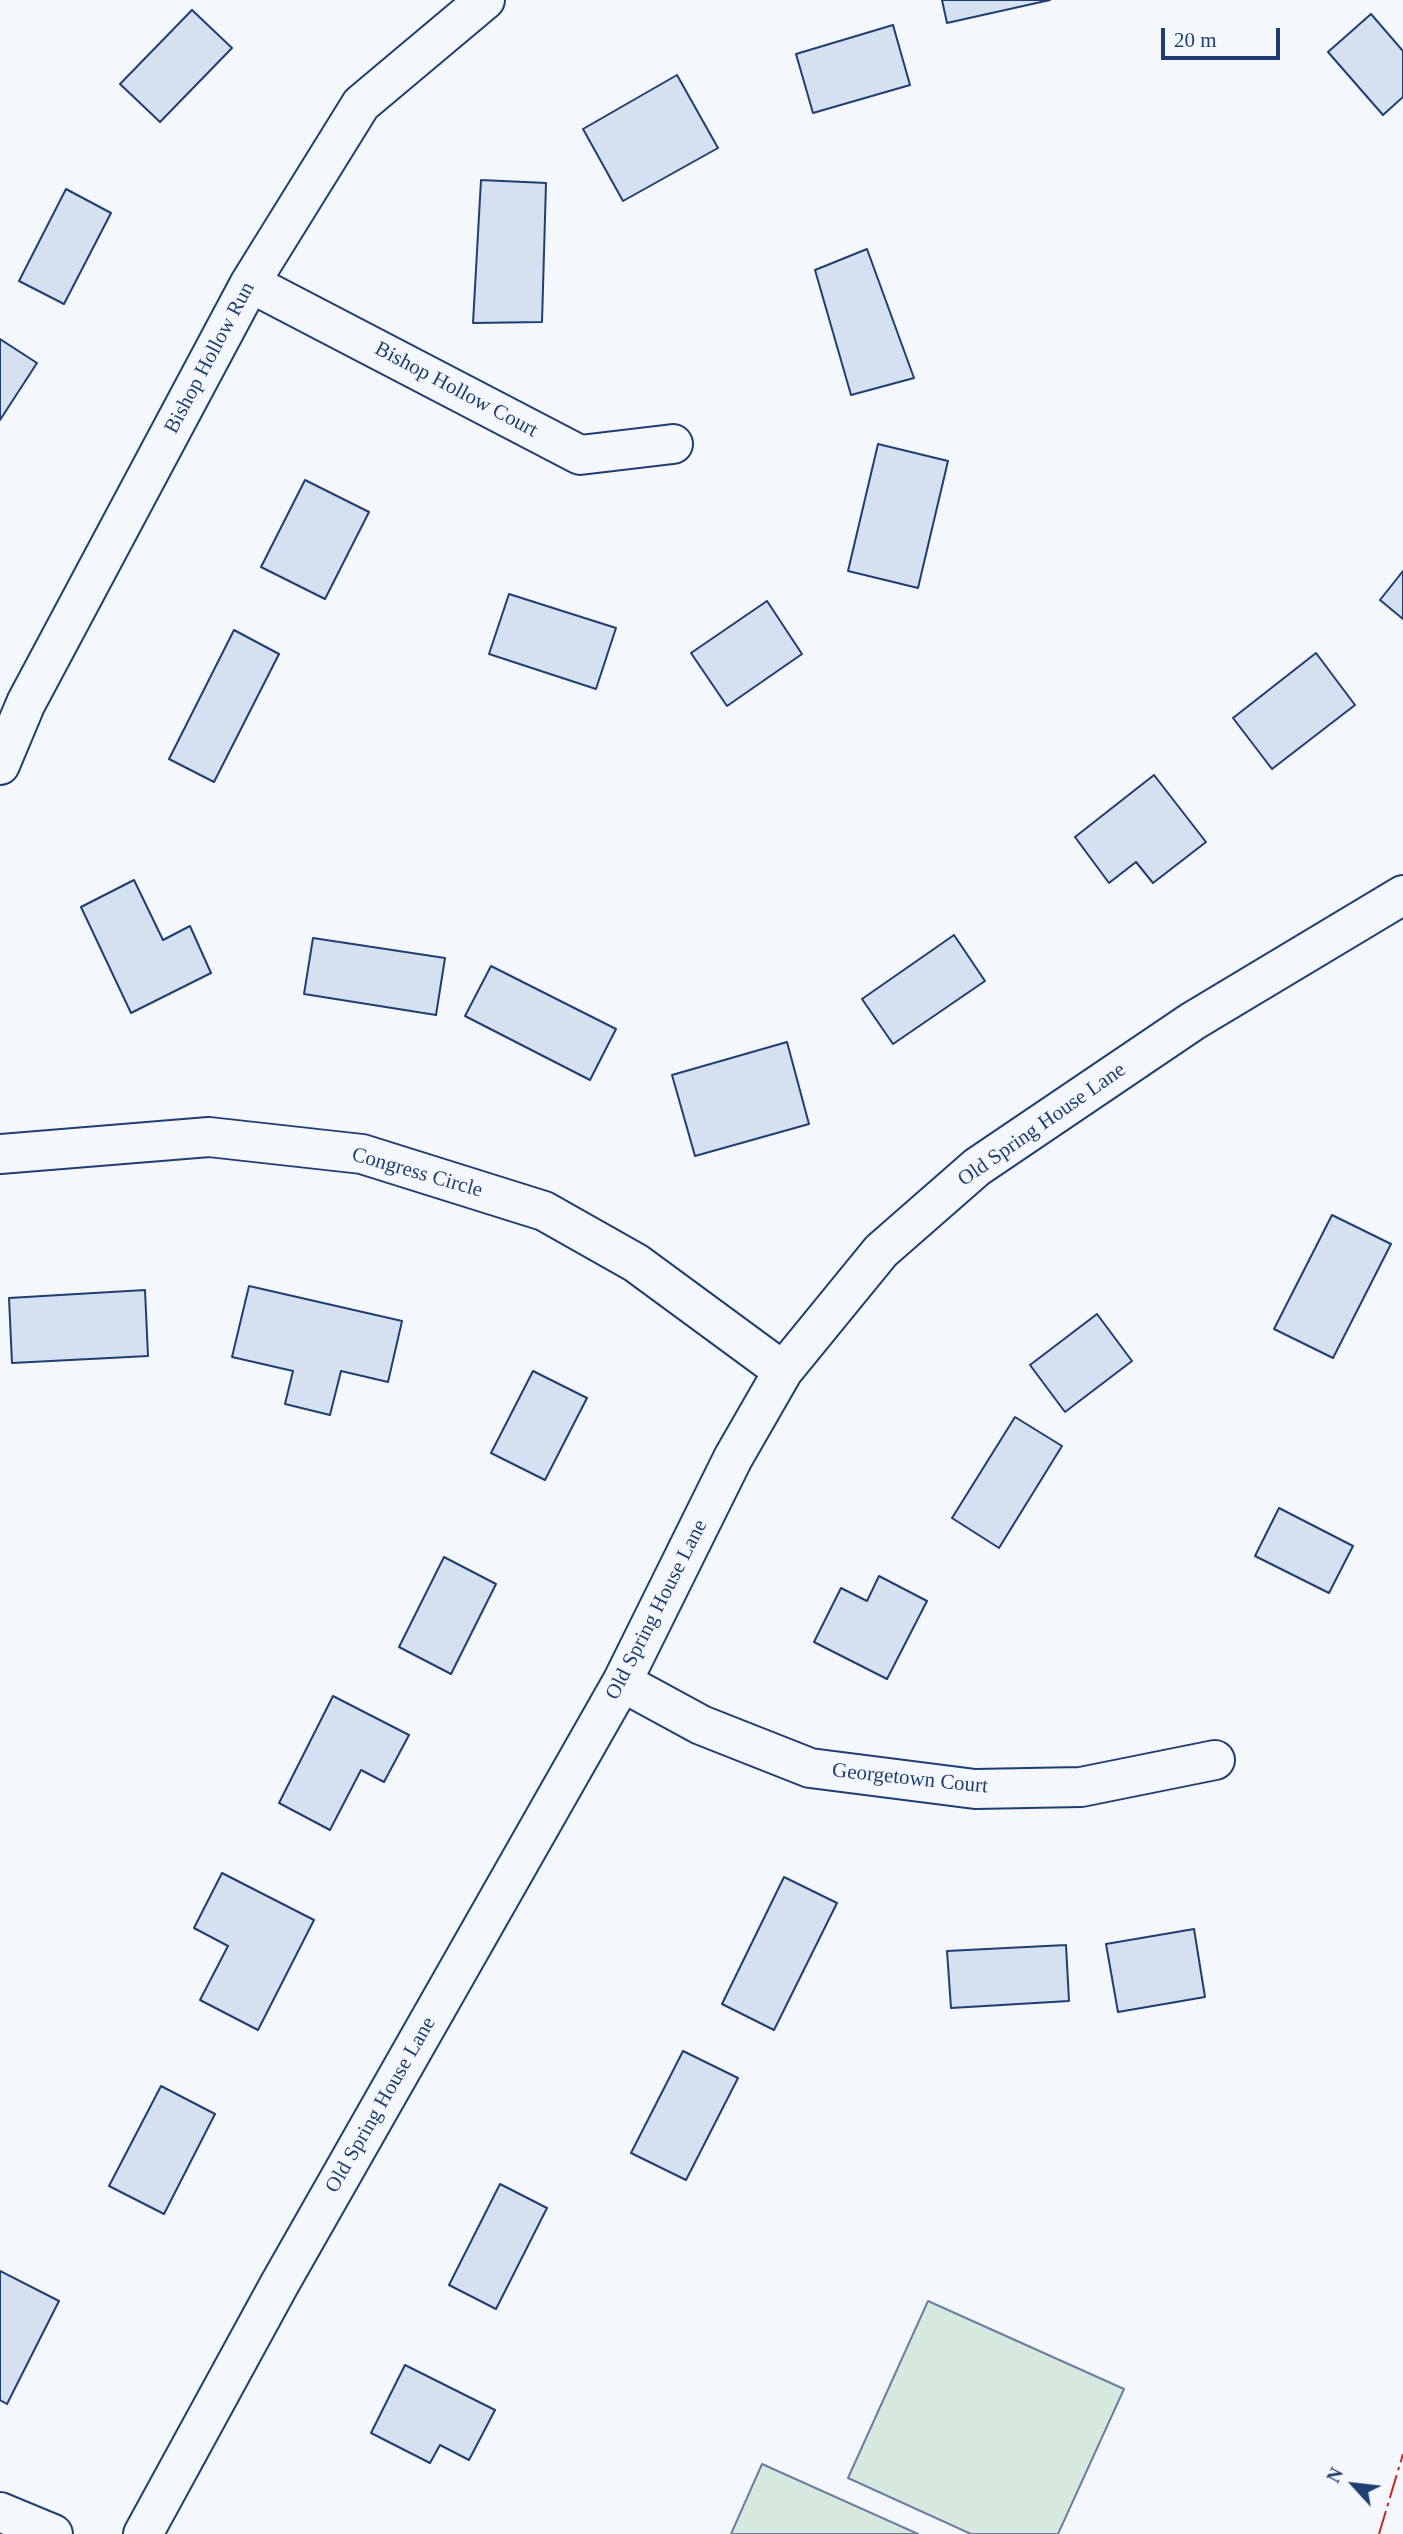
<!DOCTYPE html>
<html>
<head>
<meta charset="utf-8">
<style>
  body { margin:0 }
  #map { position:relative; width:1403px; height:2534px; overflow:hidden; background:#f4f7fb; font-family:"Times New Roman",serif }
  canvas { display:block }
  .north { position:absolute; left:1319px; top:2450px; width:70px; height:70px; -webkit-text-stroke:5px #f4f7fb; paint-order:stroke; rotate:297deg; font-size:19px; font-weight:700; line-height:28px; text-align:center; color:#1d3f73 }
  .north::after { content:''; display:block; margin:auto; width:24px; height:32px; background:#1d3f73; clip-path:polygon(50% 0,100% 100%,50% 72%,0 100%) }
  .scale { position:absolute; left:1161px; top:28px; width:119px; height:32px; box-sizing:border-box; border:4px solid #1d3f73; border-top:0; padding-left:9px; font-size:21px; line-height:24px; white-space:nowrap; color:#1d3f73; -webkit-text-stroke:5px #f4f7fb; paint-order:stroke }
</style>
</head>
<body>
<div id="map">
<canvas width="1403" height="2534"></canvas>
<div class="north">N</div>
<div class="scale">20 m</div>
</div>
<script>
const ctx = document.querySelector('canvas').getContext('2d');
ctx.lineJoin = 'round';
function fillPath(path, color) { ctx.fillStyle = color; ctx.fill(path, 'evenodd'); }
const toPath = rows => new Path2D(rows.map(r => 'M' + r).join(''));
function strokePath(path, color, width, dash) { ctx.strokeStyle = color; ctx.lineWidth = width; ctx.lineCap = dash ? 'butt' : 'round'; ctx.setLineDash(dash || []); ctx.stroke(path); }
function drawText(font, color, halo, rows, align = 'center') {
  ctx.font = font + ' "Times New Roman",serif'; ctx.lineWidth = 5; ctx.setLineDash([]); ctx.textBaseline = 'middle'; ctx.strokeStyle = halo; ctx.fillStyle = color; for (const [text, x, y, turn = 0] of rows) {
    ctx.save(); ctx.translate(x, y); ctx.rotate((+turn || 0) * Math.PI / 180); ctx.textAlign = isNaN(turn) ? turn : align; if (halo) ctx.strokeText(text, 0, 0); ctx.fillText(text, 0, 0); ctx.restore();
  }
}
const green = toPath([
  [928,2301,1124,2389,1058,2534,971,2534,848,2478,928,2301],
  [762,2464,918,2534,731,2534,762,2464]
]);
fillPath(green, '#d7e8df');
strokePath(green, '#687fa3', 2);
const building = toPath([
  [942,0,1050,0,947,23,942,0],
  [192,10,232,48,160,122,120,84,192,10],
  [1371,14,1403,51,1403,97,1383,115,1328,52,1371,14],
  [893,25,910,85,813,113,796,54,893,25],
  [677,75,718,148,623,201,583,129,677,75],
  [481,180,546,183,542,322,473,323,481,180],
  [66,189,111,213,64,304,19,281,66,189],
  [867,249,914,378,851,395,815,270,867,249],
  [0,339,37,363,0,420,0,339],
  [878,444,948,461,918,588,848,571,878,444],
  [305,480,369,512,325,599,261,567,305,480],
  [1403,571,1403,619,1380,600,1403,571],
  [509,594,616,628,596,689,489,654,509,594],
  [767,601,802,654,727,706,691,653,767,601],
  [234,630,279,654,214,782,169,759,234,630],
  [1316,653,1355,705,1272,769,1233,718,1316,653],
  [1154,775,1206,842,1153,883,1136,862,1109,883,1075,837,1154,775],
  [134,880,163,940,190,926,211,973,131,1013,81,907,134,880],
  [954,935,985,981,893,1044,862,999,954,935],
  [313,938,445,958,436,1015,304,994,313,938],
  [491,966,616,1029,590,1080,465,1016,491,966],
  [787,1042,809,1124,695,1156,672,1075,787,1042],
  [1332,1215,1391,1244,1333,1358,1274,1329,1332,1215],
  [249,1286,402,1321,388,1382,341,1371,330,1415,285,1404,293,1371,232,1357,249,1286],
  [145,1290,148,1356,12,1363,9,1298,145,1290],
  [1097,1314,1132,1361,1065,1412,1030,1365,1097,1314],
  [533,1371,587,1398,545,1480,491,1453,533,1371],
  [1015,1417,1062,1446,999,1548,952,1518,1015,1417],
  [1279,1508,1353,1546,1329,1593,1255,1556,1279,1508],
  [444,1557,496,1584,451,1674,399,1647,444,1557],
  [879,1576,927,1601,887,1679,814,1642,841,1588,867,1601,879,1576],
  [333,1696,409,1735,384,1782,361,1770,330,1830,279,1803,333,1696],
  [222,1873,314,1920,258,2030,200,2000,228,1946,194,1928,222,1873],
  [784,1877,837,1903,774,2030,722,2004,784,1877],
  [1194,1929,1205,1997,1118,2012,1106,1944,1194,1929],
  [1066,1945,1069,2001,951,2008,947,1951,1066,1945],
  [683,2051,738,2078,686,2180,631,2153,683,2051],
  [161,2086,215,2114,164,2214,109,2186,161,2086],
  [500,2184,547,2208,496,2309,449,2285,500,2184],
  [0,2271,59,2301,7,2404,0,2400,0,2271],
  [405,2365,495,2410,469,2460,440,2445,430,2463,371,2433,405,2365]
]);
fillPath(building, '#d5e0f0');
strokePath(building, '#1d3f73', 2);
const minor = toPath([
  [250,283,580,455,673,444],
  [0,765,26,703,250,283,361,104,485,0],
  [0,1154,209,1137,362,1154,544,1211,636,1263,783,1371],
  [622,1682,701,1725,810,1768,975,1789,1081,1787,1215,1760],
  [0,2512,53,2534],
  [143,2534,279,2285,622,1682,733,1458,783,1371,881,1251,977,1167,1193,1021,1403,895]
]);
strokePath(minor, '#1d3f73', 42);
strokePath(minor, '#f4f7fb', 38);
strokePath(toPath([
  [1379,2534,1403,2454]
]), '#c62828', 2, [24, 5, 3.5, 5]);
drawText('21px', '#1d3f73', '#f4f7fb', [
  ["Bishop Hollow Run",210,358,-62],
  ["Bishop Hollow Court",456,390,28],
  ["Old Spring House Lane",1042,1125,-35],
  ["Congress Circle",417,1173,16],
  ["Old Spring House Lane",657,1610,-63],
  ["Georgetown Court",910,1779,6],
  ["Old Spring House Lane",381,2105,-60]
]);
</script>
</body>
</html>
